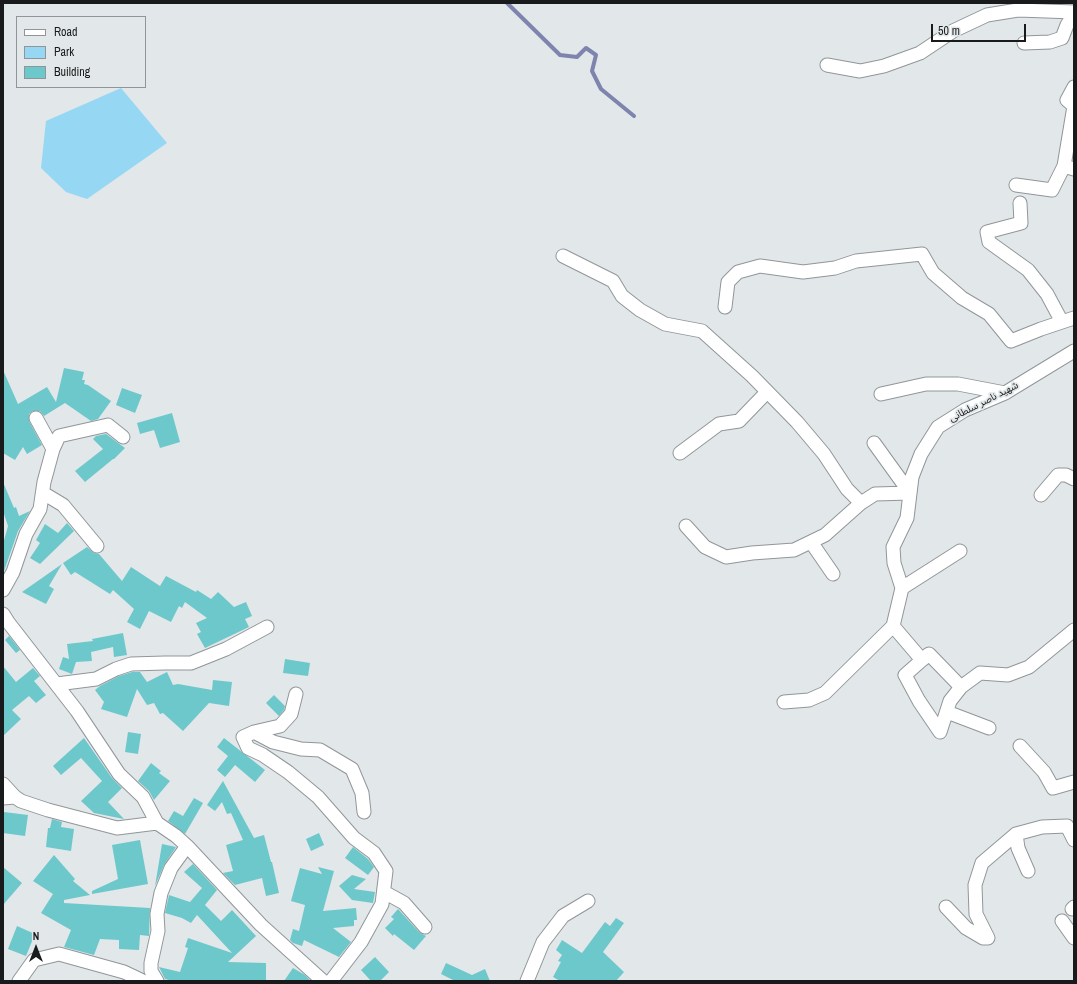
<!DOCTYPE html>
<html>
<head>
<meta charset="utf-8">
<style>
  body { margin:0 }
  #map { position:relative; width:1077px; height:984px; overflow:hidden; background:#e2e7e9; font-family:"Archivo Narrow",sans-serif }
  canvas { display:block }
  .frame { position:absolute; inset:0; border:4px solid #191a1b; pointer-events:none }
  .legend { position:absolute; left:16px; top:16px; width:130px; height:72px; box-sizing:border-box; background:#e2e7e9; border:1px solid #929597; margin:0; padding:5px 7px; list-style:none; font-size:12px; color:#191a1b }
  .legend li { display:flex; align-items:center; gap:8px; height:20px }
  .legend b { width:20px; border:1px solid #929597 }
  .north { position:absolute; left:16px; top:928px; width:40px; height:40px; -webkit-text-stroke:3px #e2e7e9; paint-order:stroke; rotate:0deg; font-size:11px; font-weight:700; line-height:16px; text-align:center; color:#191a1b }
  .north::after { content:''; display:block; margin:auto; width:14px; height:18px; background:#191a1b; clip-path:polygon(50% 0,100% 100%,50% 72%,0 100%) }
  .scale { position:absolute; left:931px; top:24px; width:95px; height:18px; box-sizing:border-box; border:2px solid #191a1b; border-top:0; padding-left:5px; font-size:12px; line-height:14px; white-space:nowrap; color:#191a1b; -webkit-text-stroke:3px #e2e7e9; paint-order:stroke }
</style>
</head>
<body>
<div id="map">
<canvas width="1077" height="984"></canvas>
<div class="frame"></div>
<ul class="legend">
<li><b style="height:5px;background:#fff"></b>Road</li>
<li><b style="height:11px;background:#96d7f3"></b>Park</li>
<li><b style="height:11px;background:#6dc8cb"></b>Building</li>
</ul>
<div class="north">N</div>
<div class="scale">50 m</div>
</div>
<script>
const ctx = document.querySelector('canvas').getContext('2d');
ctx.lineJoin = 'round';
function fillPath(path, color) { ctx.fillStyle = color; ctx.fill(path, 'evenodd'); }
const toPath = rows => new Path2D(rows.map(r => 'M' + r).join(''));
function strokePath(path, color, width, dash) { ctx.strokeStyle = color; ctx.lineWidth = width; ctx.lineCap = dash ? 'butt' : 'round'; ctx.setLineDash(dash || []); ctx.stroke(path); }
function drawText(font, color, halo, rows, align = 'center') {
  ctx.font = font + ' "Archivo Narrow","Noto Sans Arabic",sans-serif'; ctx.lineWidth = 3.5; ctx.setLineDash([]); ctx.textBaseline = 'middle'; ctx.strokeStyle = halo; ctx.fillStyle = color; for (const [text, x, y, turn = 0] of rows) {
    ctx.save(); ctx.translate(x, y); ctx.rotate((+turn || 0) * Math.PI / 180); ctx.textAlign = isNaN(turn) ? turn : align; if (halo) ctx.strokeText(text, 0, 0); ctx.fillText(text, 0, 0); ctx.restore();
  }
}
fillPath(toPath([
  [121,88,167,143,87,199,66,192,41,168,46,121]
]), '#96d7f3');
strokePath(toPath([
  [507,3,560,55,577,57,586,48,596,55,592,71,601,89,634,116]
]), '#7f84af', 4);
fillPath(toPath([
  [64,368,84,372,82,380,85,380,84,384,88,385,111,401,98,419,91,421,65,403,44,416,40,411,33,411,29,414,29,421,42,445,27,454,23,447,15,460,3,453,3,370,18,404,47,387,56,402],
  [122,388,142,395,135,413,116,405],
  [172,413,180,442,160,448,154,430,140,434,137,423],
  [106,434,125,448,114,459,113,459,85,482,75,471,103,449,93,439,96,436],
  [3,482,14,508,16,507,19,516,30,511,18,531,3,574,3,544,8,526,3,511],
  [67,523,74,531,40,564,30,558,40,543,36,540,45,524,58,533],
  [87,547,94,553,99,554,122,581,131,567,160,586,166,576,196,592,197,590,211,599,218,592,234,607,246,602,252,616,245,619,249,627,205,648,197,634,201,632,196,623,207,618,185,602,182,608,179,606,171,622,149,611,140,629,127,622,134,609,113,590,110,594,75,572,71,575,63,563],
  [62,564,49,586,54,589,46,604,22,592],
  [123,633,127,655,114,657,113,647,91,652,92,661,76,662,72,674,59,669,63,657,69,659,67,644,93,641,92,639],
  [9,636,20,650,16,653,5,640],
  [285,659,310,663,308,676,283,673],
  [3,666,16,682,33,668,40,676,34,681,46,695,36,703,29,696,12,710,21,719,3,736],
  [132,672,140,672,147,682,167,672,173,685,178,684,212,690,213,680,232,682,229,706,209,703,183,731,163,713,160,714,154,703,147,705,137,689,127,717,101,709,104,702,95,690,100,686,119,676],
  [274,695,285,706,284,710,279,716,266,703],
  [128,732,141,734,138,754,125,752],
  [84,738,112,778,122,788,108,802,124,819,94,813,81,801,102,781,81,758,61,775,53,766],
  [224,738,265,770,255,782,235,765,225,777,217,770,228,756,217,747],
  [151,763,161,771,159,773,170,781,154,800,149,791,138,781],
  [223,781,254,838,264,835,271,862,272,862,279,893,266,896,262,878,235,885,223,873,233,871,226,845,243,840,231,813,227,814,222,802,215,811,207,805],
  [194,798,203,803,185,834,168,821,174,811,183,816],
  [4,812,28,815,25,836,3,833],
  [52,819,62,822,61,827,74,829,71,851,46,847,48,828,50,828],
  [319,833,324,845,311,851,306,839],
  [140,840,148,884,92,894,92,891,118,879,112,845],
  [162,844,176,847,164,865,155,886],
  [353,847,368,859,374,867,368,875,345,858],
  [54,855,75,879,73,881,90,895,64,900,64,903,150,908,149,936,140,935,139,950,119,949,119,940,100,939,94,955,64,947,71,930,41,913,53,894,33,881],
  [193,864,217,890,205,905,221,921,232,910,256,936,228,962,266,963,266,981,173,981,165,979,159,967,180,972,188,948,185,947,188,938,232,953,197,915,191,923,182,918,165,913,169,895,190,902,202,888,184,872],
  [3,867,22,883,3,905],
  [318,867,334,871,323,911,356,908,357,920,354,920,354,926,333,928,351,942,339,957,304,940,302,946,293,943,290,940,293,929,299,931,305,905,291,901,300,868,322,874],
  [352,875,366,879,354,889,375,892,373,903,352,900,339,886],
  [398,909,419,932,426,936,414,950,394,934,393,936,385,928,394,919,391,917],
  [616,918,624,923,603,952,624,972,616,981,560,981,553,977,561,962,558,961,562,955,556,950,562,940,582,953,605,922,610,926],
  [17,926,35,934,26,956,8,949],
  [375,957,389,972,380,981,371,981,361,970],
  [446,963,472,975,485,969,490,981,455,981,441,974],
  [293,968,305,975,311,981,284,981]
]), '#6dc8cb');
const minor = toPath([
  [1024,43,1050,42,1062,38,1067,25,1074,14],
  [827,65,860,71,884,66,920,53,953,31,987,15,1018,10,1074,12],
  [1074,87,1067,100,1074,106],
  [1064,166,1074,106],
  [1016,185,1052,190,1064,166,1074,169],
  [1020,203,1021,223,987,232,989,242,1028,270,1047,294,1062,322],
  [563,256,613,281,622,296,640,310,665,324,702,331,752,376,797,422,824,454,847,489,861,503,875,494,910,493,874,443],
  [725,307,728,282,738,272,760,266,803,272,835,268,856,261,922,254,933,273,962,298,989,314,1011,341,1041,329,1074,318],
  [881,394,926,384,958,384,1005,393],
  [53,449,59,436,108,425,123,437],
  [680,453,719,424,739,421,767,392],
  [43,493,63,505,97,546],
  [1041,495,1058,475,1066,475,1074,479],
  [686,526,705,547,726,557,752,553,794,550,825,535,861,503],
  [811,542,833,574],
  [902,588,894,563,893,547,907,518,912,477,921,454,938,427,965,410,1005,393,1074,351],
  [902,588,893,626,922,660,929,654,961,687,980,673,1008,675,1029,667,1074,630],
  [902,588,960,551],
  [3,590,13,572,26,534,40,509,44,482,53,449,36,418],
  [3,614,8,622,77,711,119,774,143,797,157,823],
  [922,660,905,675,919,701,940,732,950,701,961,687],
  [57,684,96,679,116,669,131,664,165,663,191,663,226,649,267,627],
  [296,694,291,714,280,726,254,732,243,737,248,748,263,755,288,772,318,797,354,838,374,853,386,871,382,904,361,942,331,981],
  [784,702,809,700,825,693,893,626],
  [947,712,989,728],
  [254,732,273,742,301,749,320,750,352,769,362,793,364,812],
  [1020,746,1044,772,1053,788,1074,782],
  [3,784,15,797],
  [3,798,15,797,21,801,48,810,117,828,157,823,176,836,187,846,261,925,323,981],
  [1016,834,1018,848,1028,871],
  [384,892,404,903,425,927],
  [946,907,966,928,983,938,988,938,976,914,975,885,982,863,1016,834,1042,827,1067,826,1074,840],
  [1072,909,1074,907],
  [1062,921,1074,938],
  [19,981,34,960,59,954,124,972,143,981],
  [157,981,151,971,151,963,158,931,157,914,161,893,171,868,187,846],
  [527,981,543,942,563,916,588,901]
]);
strokePath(minor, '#919699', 15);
strokePath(minor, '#fff', 13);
drawText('10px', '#191a1b', '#e2e7e9', [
  ["شهید ناصر سلطانی",984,402,-27]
]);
</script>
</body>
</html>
